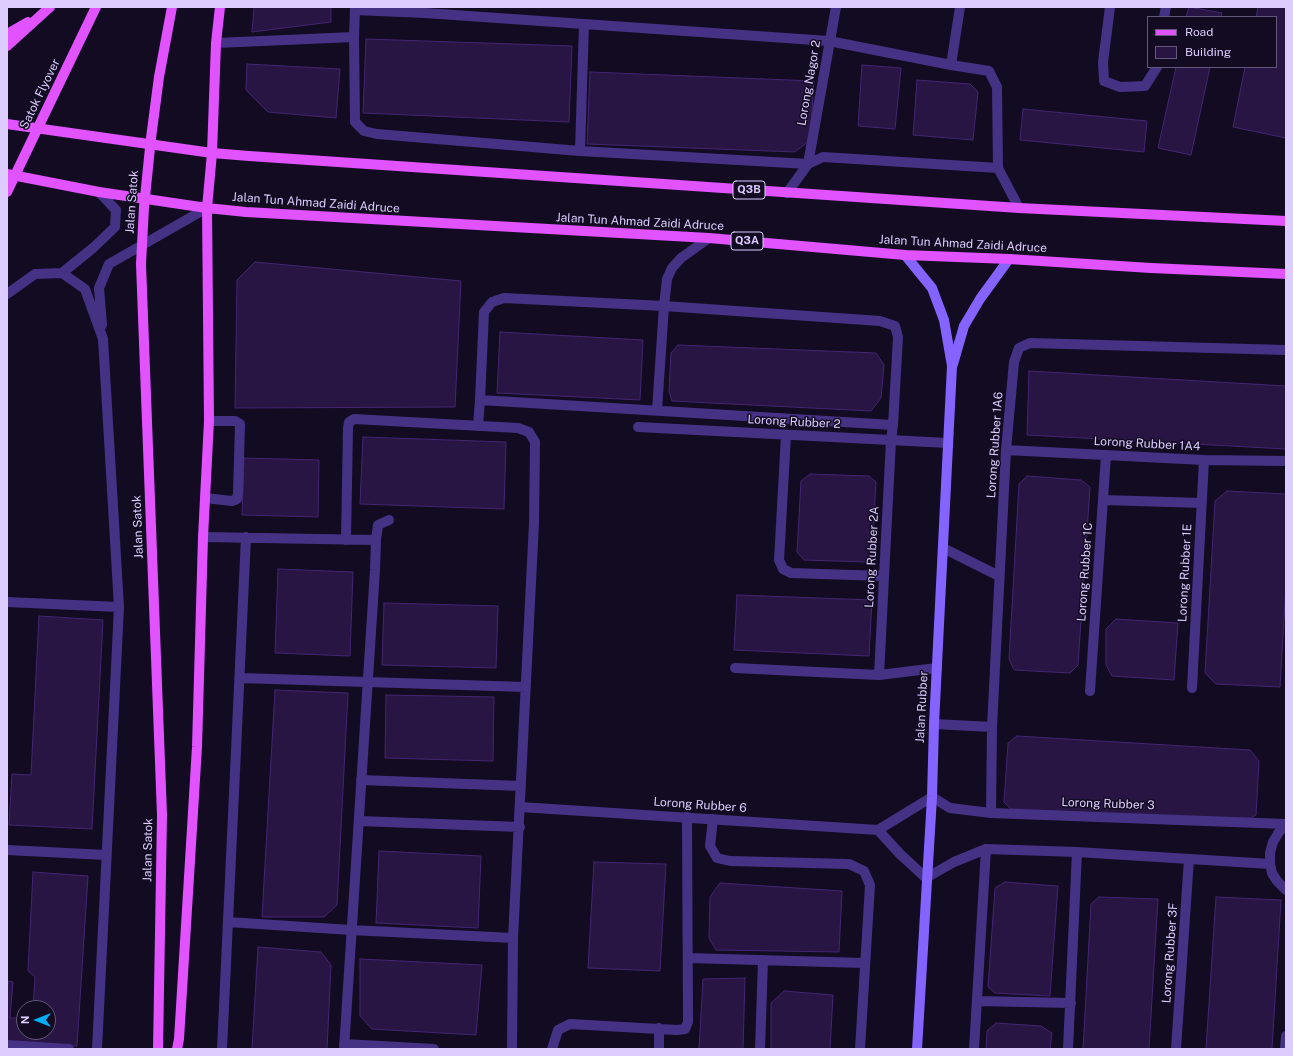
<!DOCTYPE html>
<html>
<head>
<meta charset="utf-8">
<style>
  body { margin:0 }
  #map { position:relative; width:1293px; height:1056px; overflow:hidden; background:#130b22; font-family:"Public Sans",sans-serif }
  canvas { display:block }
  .frame { position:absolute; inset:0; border:8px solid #dcccff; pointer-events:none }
  .legend { position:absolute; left:1147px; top:16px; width:130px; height:52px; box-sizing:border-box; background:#130b22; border:1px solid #63587a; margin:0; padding:5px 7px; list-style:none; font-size:12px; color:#dcccff }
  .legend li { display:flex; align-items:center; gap:8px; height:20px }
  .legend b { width:20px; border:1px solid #63587a }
  .north { position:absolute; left:16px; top:1000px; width:40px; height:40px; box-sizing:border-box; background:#130b22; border:1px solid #63587a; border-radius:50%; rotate:270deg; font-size:11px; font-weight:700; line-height:16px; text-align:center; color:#dcccff }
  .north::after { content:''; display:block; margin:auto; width:14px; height:18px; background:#00aef7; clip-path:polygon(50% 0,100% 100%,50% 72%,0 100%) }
</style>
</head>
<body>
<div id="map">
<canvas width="1293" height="1056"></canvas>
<div class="frame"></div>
<ul class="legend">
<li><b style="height:5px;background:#e053ff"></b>Road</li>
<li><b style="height:11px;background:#281544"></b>Building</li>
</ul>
<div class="north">N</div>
</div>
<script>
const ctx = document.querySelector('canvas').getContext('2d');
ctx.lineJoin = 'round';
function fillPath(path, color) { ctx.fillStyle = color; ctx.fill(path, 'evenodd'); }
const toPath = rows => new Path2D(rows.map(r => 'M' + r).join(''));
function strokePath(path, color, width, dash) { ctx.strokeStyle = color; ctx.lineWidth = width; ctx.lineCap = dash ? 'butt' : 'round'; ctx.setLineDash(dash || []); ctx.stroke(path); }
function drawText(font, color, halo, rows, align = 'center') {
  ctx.font = font + ' "Public Sans",sans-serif'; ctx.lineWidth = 3; ctx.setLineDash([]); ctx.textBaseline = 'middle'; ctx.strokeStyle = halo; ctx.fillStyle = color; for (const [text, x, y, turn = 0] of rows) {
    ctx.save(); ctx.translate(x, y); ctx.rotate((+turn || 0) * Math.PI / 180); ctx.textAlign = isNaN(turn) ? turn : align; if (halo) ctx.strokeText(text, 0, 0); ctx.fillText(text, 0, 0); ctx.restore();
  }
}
const building = toPath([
  [254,7,331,7,331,22,252,32,254,7],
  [1189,7,1222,13,1221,17,1186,17,1189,7],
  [1258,7,1286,7,1286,138,1233,127,1245,67,1276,67,1276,17,1256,17,1258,7],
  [366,39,572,46,569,122,363,113,366,39],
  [247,64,340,69,336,118,268,112,246,90,247,64],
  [862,65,901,68,895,129,858,126,862,65],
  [1176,67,1210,67,1191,155,1158,148,1176,67],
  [590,72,814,81,810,140,795,152,587,144,590,72],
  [917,80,970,84,978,92,973,140,913,135,917,80],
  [1023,109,1147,121,1144,152,1020,140,1023,109],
  [255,262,461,281,455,407,235,408,237,280,255,262],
  [500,332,643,340,640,400,497,393,500,332],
  [678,345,876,353,884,365,881,398,871,411,672,401,669,391,671,353,678,345],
  [1029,371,1286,386,1286,449,1027,435,1029,371],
  [363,437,506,442,504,509,360,504,363,437],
  [244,458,319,460,318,517,242,515,244,458],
  [810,474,869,476,876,482,872,556,866,562,804,560,797,552,801,481,810,474],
  [1027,476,1081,480,1090,487,1078,665,1070,673,1014,670,1009,659,1019,484,1027,476],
  [1227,491,1286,494,1286,585,1280,687,1216,684,1205,673,1215,501,1227,491],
  [278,569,353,572,350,656,275,653,278,569],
  [737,595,872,600,869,656,734,650,737,595],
  [384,603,498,606,496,668,382,665,384,603],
  [39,616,103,620,92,829,9,825,12,774,31,775,39,616],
  [1116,619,1178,623,1174,680,1112,676,1106,665,1106,629,1116,619],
  [275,690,348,693,337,905,324,917,262,917,275,690],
  [386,695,494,697,493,761,385,758,386,695],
  [1017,736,1250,750,1259,761,1256,815,1247,820,1011,809,1004,802,1008,743,1017,736],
  [379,851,481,856,478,928,376,923,379,851],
  [594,862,666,864,660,971,588,968,594,862],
  [33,872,88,876,77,1046,7,1042,7,981,13,982,10,1018,24,1018,24,1032,48,1032,48,1008,33,1008,35,977,28,971,33,872],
  [1005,882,1058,886,1050,996,995,993,988,987,995,888,1005,882],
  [720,883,842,891,839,952,716,950,709,938,710,897,720,883],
  [1099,897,1158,899,1149,1049,1083,1049,1091,904,1099,897],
  [1216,897,1281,900,1272,1049,1206,1049,1216,897],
  [258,947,321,952,331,965,327,1049,252,1049,258,947],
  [360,959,482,965,476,1035,372,1029,360,1016,360,959],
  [745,978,743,1049,699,1049,703,979,745,978],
  [784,991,833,995,830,1049,771,1049,771,1003,784,991],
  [996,1023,1041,1026,1052,1033,1050,1049,986,1049,987,1031,996,1023]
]);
fillPath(building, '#281544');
strokePath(building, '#442572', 1);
strokePath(toPath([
  [355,7,354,37,355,122,364,131,377,134,580,151,808,164],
  [1110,7,1103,62,1104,81,1120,87,1145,86,1157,67],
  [355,10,425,13,829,41],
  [1164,17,1166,7],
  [216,43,354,37],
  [580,151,584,24],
  [62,273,93,248,115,227,116,210,99,192],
  [7,294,35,274,62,273,85,289,103,339,119,607],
  [102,325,99,288,109,264,207,208],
  [657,410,664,306,667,279,672,268,681,258,709,238],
  [478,426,480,400],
  [786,435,779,560,783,569,791,573,884,576],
  [1006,450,1204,460,1286,461],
  [205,498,232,501,237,499,238,493,240,424,235,421,209,421],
  [1103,500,1202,503],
  [203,537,376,540],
  [346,540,348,428,349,422,354,419,518,428,529,432,535,442,534,523,513,938,512,1049],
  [943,548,999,576],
  [7,602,119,607,97,1049],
  [735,668,879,675,937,668],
  [879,675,891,440,893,425,898,337,895,326,880,321,664,306,504,298,492,302,484,312,480,400,893,425],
  [240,678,526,687],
  [1192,688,1204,460],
  [1090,691,1106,455],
  [934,724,992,727],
  [361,780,521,786],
  [991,813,992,727,1006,450,1014,362,1019,348,1030,343,1286,350],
  [713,819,710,846,717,858,730,861,849,864,864,871,870,885,860,1049],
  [359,821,520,827],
  [7,850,106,855],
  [228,922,351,930,513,938],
  [688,958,864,963],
  [977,1001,1071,1003],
  [659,1028,659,1049],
  [344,1044,434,1049],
  [7,1045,69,1049],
  [222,1049,246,537],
  [344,1049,375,570,376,540,378,525,389,520],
  [552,1049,558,1030,570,1024,677,1030,685,1029,688,1022,687,817],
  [760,1049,763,960],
  [974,1049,986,849],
  [1068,1049,1077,852],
  [1176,1049,1189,859]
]), '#453285', 10);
strokePath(toPath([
  [829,41,951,65,989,71,997,87,998,168],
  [951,65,960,7],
  [808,164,836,7],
  [787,193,808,164,823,157,998,168,1019,208],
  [638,427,948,443],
  [520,807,878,830],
  [1286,825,1279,832,1273,842,1270,853,1270,864,1272,873,1277,881,1286,890],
  [878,830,932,797,950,808,991,813,1286,824],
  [878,830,900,854,926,878,954,862,986,849,1077,852,1270,864],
  [1285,1049,1286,1036]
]), '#453285', 10);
strokePath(toPath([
  [905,255,932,288,944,320,952,366,934,724,932,797,917,1049],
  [953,364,964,326,980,299,1009,259]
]), '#8563ff', 10);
strokePath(toPath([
  [7,34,28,22],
  [7,46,50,7],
  [7,124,212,153,249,156,1019,208,1286,221],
  [7,174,99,192,207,208,246,212,709,238,905,255,1009,259,1151,268,1286,274],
  [158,1049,162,815],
  [177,1049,179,1039,197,747,203,537,209,421,207,208,212,153,216,43,220,7]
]), '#e053ff', 10);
strokePath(toPath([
  [7,192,96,7],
  [162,815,141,264,144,207,151,138,159,77,172,7]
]), '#e053ff', 10);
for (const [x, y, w] of [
  [749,190,32],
  [747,241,32]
]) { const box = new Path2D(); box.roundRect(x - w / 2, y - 9, w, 18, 3); ctx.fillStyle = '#130b22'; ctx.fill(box); strokePath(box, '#dcccff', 1); }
drawText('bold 11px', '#dcccff', null, [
  ["Q3B",749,190],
  ["Q3A",747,241]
]);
drawText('12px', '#dcccff', '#130b22', [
  ["Lorong Nagor 2",809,83,-80],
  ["Satok Flyover",40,94,-64],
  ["Jalan Satok",132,202,-86],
  ["Jalan Tun Ahmad Zaidi Adruce",316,203,4],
  ["Jalan Tun Ahmad Zaidi Adruce",640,222,3],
  ["Jalan Tun Ahmad Zaidi Adruce",963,244,3],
  ["Lorong Rubber 2",794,422,3],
  ["Lorong Rubber 1A4",1147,444,3],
  ["Lorong Rubber 1A6",995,445,-86],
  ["Jalan Satok",138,527,-92],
  ["Lorong Rubber 2A",872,557,-87],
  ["Lorong Rubber 1C",1085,572,-86],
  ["Lorong Rubber 1E",1185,573,-87],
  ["Jalan Rubber",922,707,-87],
  ["Lorong Rubber 3",1108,804,2],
  ["Lorong Rubber 6",700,805,4],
  ["Jalan Satok",148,850,-89],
  ["Lorong Rubber 3F",1170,953,-86]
]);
</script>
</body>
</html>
